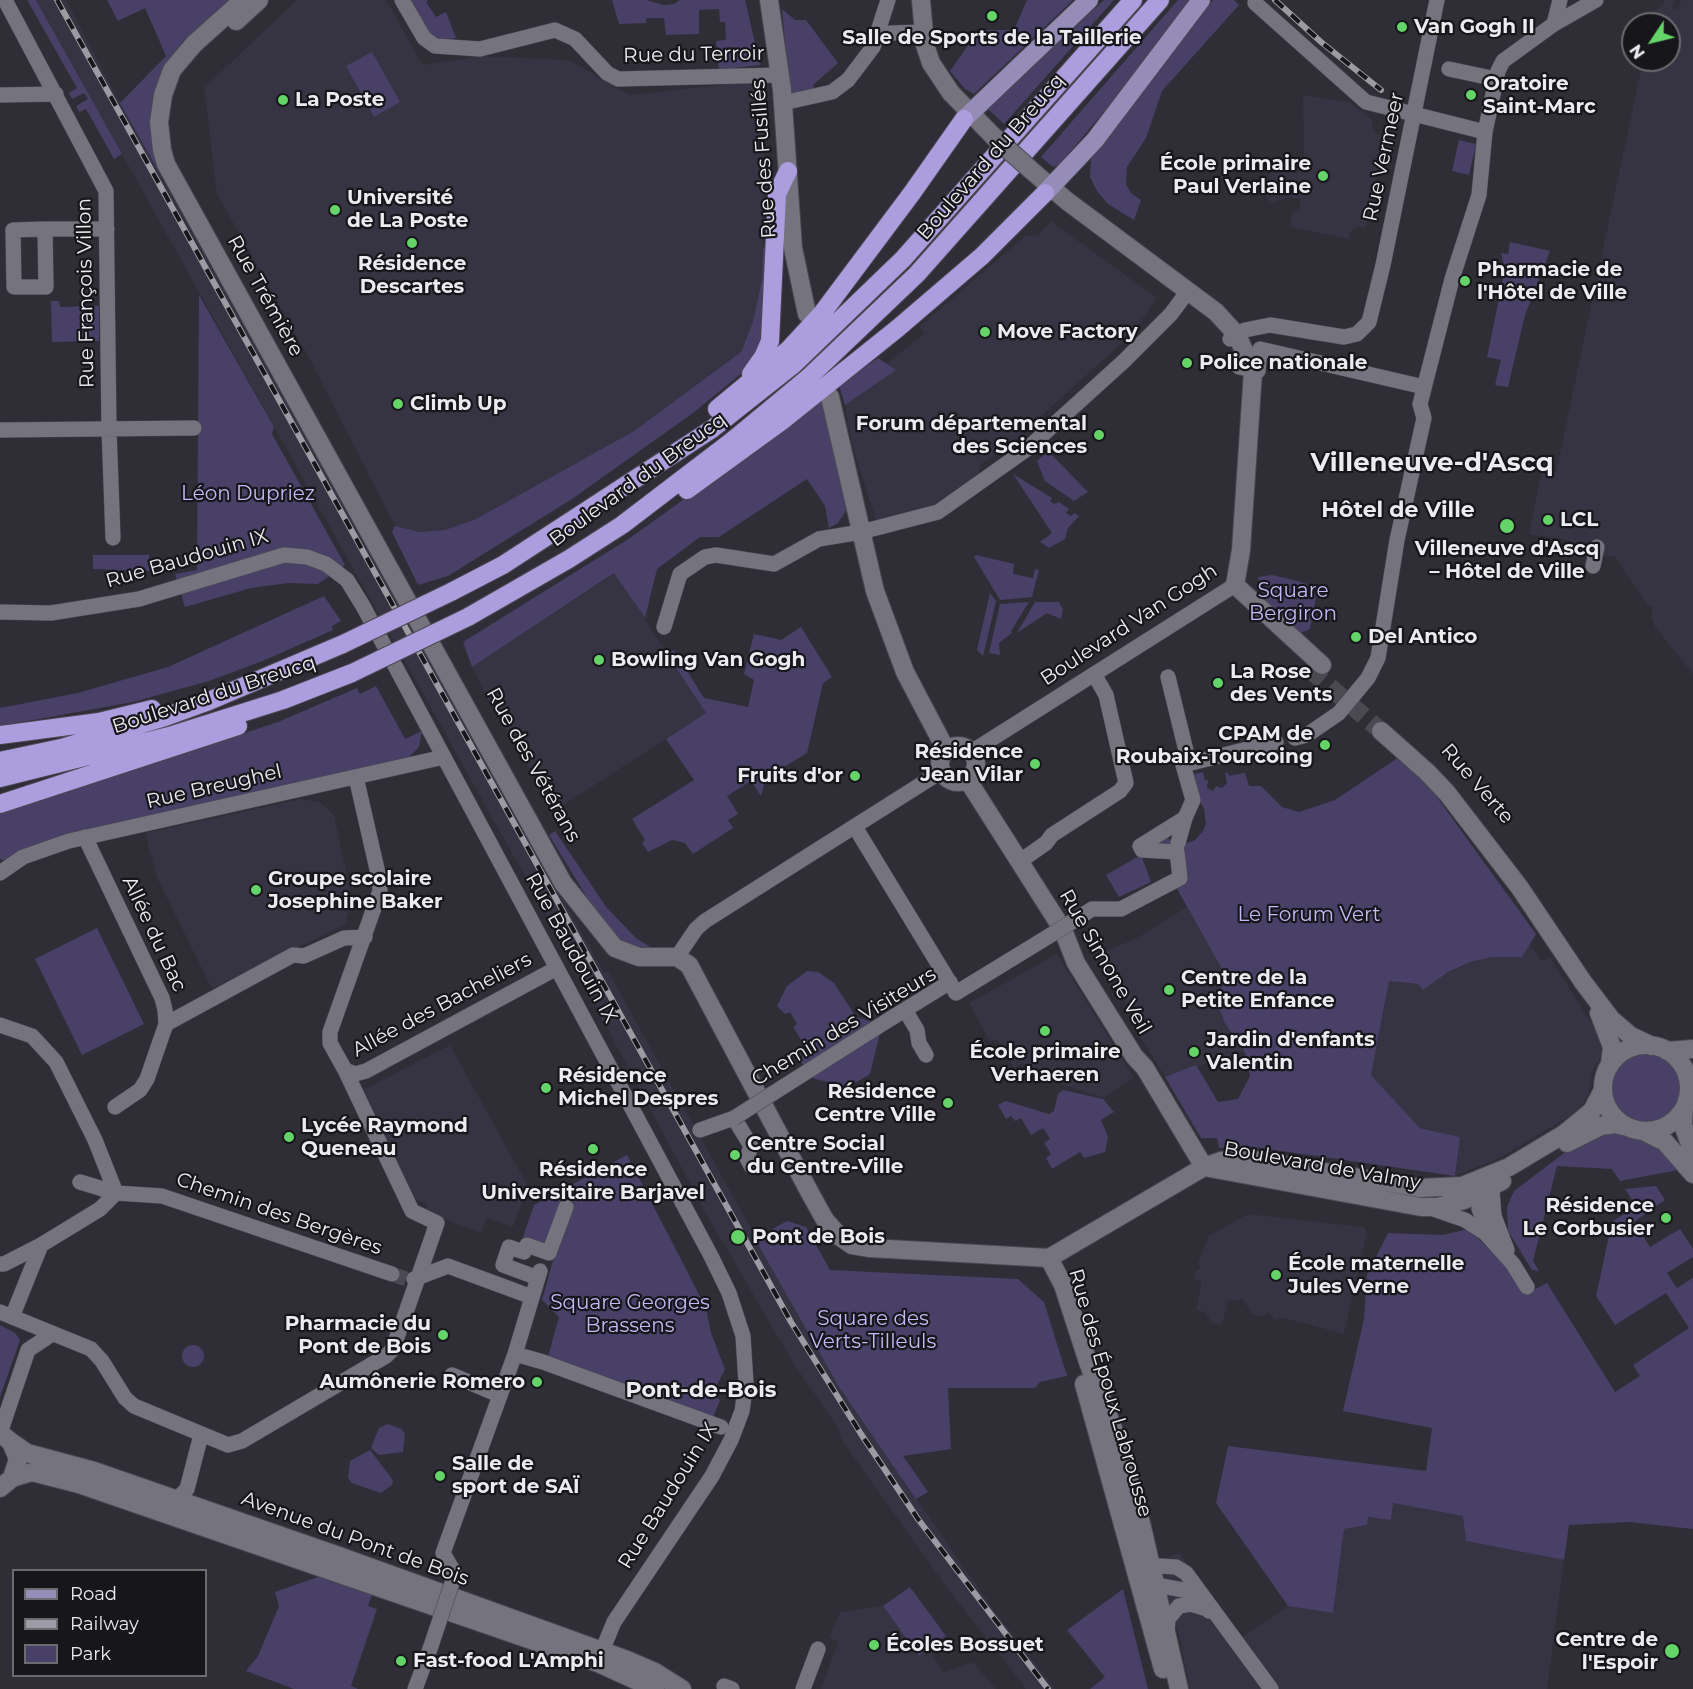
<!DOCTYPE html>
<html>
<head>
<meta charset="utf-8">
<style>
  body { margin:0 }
  #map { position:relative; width:1693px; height:1689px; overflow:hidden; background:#2f2d36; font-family:Montserrat,sans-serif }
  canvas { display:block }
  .legend { position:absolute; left:12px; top:1569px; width:195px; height:108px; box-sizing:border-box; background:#17161a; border:2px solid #6c6b70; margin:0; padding:8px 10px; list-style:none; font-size:18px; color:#ecebf1 }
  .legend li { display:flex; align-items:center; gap:12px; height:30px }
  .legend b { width:30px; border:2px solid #6c6b70 }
  .north { position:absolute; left:1621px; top:12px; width:60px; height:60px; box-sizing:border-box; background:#17161a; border:2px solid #6c6b70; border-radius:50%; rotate:235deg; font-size:16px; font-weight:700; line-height:24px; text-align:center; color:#ecebf1 }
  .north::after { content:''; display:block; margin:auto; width:21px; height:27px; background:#64d468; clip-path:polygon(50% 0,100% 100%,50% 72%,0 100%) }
</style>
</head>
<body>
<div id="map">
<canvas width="1693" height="1689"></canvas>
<ul class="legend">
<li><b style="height:8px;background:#968cb8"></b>Road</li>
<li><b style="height:8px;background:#9c9aa2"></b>Railway</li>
<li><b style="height:16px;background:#494068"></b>Park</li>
</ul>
<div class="north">N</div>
</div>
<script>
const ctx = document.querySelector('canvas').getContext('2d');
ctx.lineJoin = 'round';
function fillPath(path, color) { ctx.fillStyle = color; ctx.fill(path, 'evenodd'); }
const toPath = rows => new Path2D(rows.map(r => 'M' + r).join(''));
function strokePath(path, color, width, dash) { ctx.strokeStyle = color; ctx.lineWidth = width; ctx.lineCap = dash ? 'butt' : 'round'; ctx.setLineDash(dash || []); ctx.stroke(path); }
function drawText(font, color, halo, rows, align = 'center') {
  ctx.font = font + ' Montserrat,sans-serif'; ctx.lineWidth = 4.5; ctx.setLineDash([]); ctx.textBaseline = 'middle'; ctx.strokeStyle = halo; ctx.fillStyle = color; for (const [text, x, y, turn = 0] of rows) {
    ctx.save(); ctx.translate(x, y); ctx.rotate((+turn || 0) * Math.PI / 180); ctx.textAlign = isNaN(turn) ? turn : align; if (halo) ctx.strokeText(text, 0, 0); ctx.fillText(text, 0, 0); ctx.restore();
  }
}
fillPath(toPath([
  [36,0,66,0,120,103,604,973,608,971,839,1387,995,1612,1055,1689,1026,1689,1024,1686,944,1584,841,1439,838,1427,793,1363,704,1210,552,925],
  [297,0,386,0,423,65,482,56,569,60,629,95,756,81,765,119,762,279,753,322,741,352,634,431,476,519,445,530,420,532,395,526,308,356,217,194,204,88],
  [1664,0,1674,0,1672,8,1679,9,1681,0,1693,0,1693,674,1655,627,1651,616,1653,608,1647,604,1615,557,1570,549,1571,541,1529,534,1542,470,1556,472,1643,60,1669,60,1669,24,1651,24,1653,11,1663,6],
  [1303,95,1349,102,1373,120,1372,129,1376,130,1375,134,1384,136,1366,228,1356,226,1355,230,1351,230,1349,239,1290,227,1293,210,1299,211,1301,199,1289,197,1271,203,1264,194,1269,187,1271,163,1304,165],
  [1051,221,1157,298,1132,334,1018,437,980,465,979,474,929,508,876,520,853,449,845,405,895,370,887,364,925,333,919,327,1026,235,1037,236],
  [615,573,706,713,556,810,491,705,472,667],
  [301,799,320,802,334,815,352,901,345,925,212,989,157,878,145,833],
  [1187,907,1228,979,1225,1023,1244,1052,1165,1077,1141,1038,1103,952,1137,938],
  [1529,944,1542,961,1550,957,1598,1034,1602,1050,1599,1061,1593,1069,1588,1096,1578,1111,1500,1158,1455,1176,1460,1137,1420,1128,1371,1075,1389,981,1418,984,1423,990,1448,972,1470,962,1492,957,1521,957],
  [1057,954,1134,1078,1103,1098,1046,1079,1022,1063,1014,1068,996,1039,990,1042,969,1003],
  [450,1045,528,1186,513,1227,487,1218,481,1233,425,1212,427,1204,412,1198,363,1090],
  [1248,1214,1364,1227,1367,1233,1344,1334,1284,1318,1274,1320,1269,1312,1262,1317,1252,1314,1242,1298,1237,1301,1228,1300,1222,1326,1212,1323,1205,1312,1196,1310,1202,1282,1193,1278,1195,1271,1200,1268,1198,1264,1209,1236],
  [1393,1503,1464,1516,1466,1541,1564,1560,1547,1689,1190,1689,1178,1631,1158,1561,1179,1553,1241,1638,1288,1606,1333,1612,1344,1529,1366,1525,1368,1517],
  [883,1606,918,1656,929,1648,943,1672,973,1662,996,1689,821,1689,838,1642,829,1638,840,1612]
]), '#363342');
fillPath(toPath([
  [27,0,36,0,122,154,114,159,86,109,79,112,76,106,88,99,84,93,72,99,69,93,77,88],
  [107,0,228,0,180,44,184,48,155,156,161,176,120,103,166,56,145,8,118,21],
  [409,0,428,0,426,2,436,17,446,12,456,38,435,41],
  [612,0,646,0,664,5,674,4,680,0,745,0,760,65,719,70,716,41,726,40,725,22,720,22,719,9,699,10,699,34,666,35,664,18,646,18,646,23,619,24],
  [1027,0,1073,0,974,94,965,89,950,71,979,30,1014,30],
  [1104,0,1114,0,1004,124,987,108],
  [1178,0,1189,0,1112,102,1059,165,1053,167,1041,157],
  [1213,0,1234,0,1239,5,1162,91,1146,138,1127,167,1126,184,1131,193,1141,200,1134,220,1108,204,1097,191,1090,177,1091,159],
  [782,9,795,20,806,20,838,63,813,85,815,91,790,97],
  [372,52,400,102,374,117,346,66],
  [1459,140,1476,144,1469,175,1452,171],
  [1510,242,1550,251,1525,315,1508,387,1495,385,1501,360,1487,357,1505,269,1501,253,1508,254],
  [763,247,770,252,768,328,749,367,693,413,572,499,448,576,418,585,392,532,395,526,420,532,445,530,476,519,634,431,741,352,753,322,762,279],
  [199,295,274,427,272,434,345,565,318,584,288,583,251,588,185,607,175,574,197,570],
  [51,301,59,301,60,307,99,306,99,341,52,342],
  [878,358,896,370,845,405,839,385],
  [823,399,847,509,838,523,829,528,825,506,807,479,719,537,700,537,657,569,645,618,614,573,472,667,463,642,630,538],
  [1048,451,1088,492,1074,501,1045,481,1037,461],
  [1013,474,1052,498,1050,501,1054,504,1059,502,1069,509,1066,513,1071,516,1074,513,1079,516,1068,528,1065,539,1049,548,1040,542,1052,533],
  [93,555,149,555,150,571,93,569],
  [976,555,1014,564,1013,574,1033,578,1035,569,1039,570,1032,597,1000,600,974,557],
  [1272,575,1305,583,1313,589,1316,598,1310,629,1298,634,1264,603,1258,577],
  [990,593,996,601,983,656,977,650],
  [324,596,341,621,332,626,333,630,265,660,209,681,133,702,0,726,0,708,78,693,168,667],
  [1029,602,1011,631,1012,633,999,643,1000,655,989,653,1000,604],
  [1035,602,1059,602,1063,609,1061,619,1047,613,1017,633],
  [801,627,832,677,823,683,807,753,766,778,761,796,751,781,727,796,738,814,728,820,733,828,693,854,685,843,672,840,648,852,642,843,645,840,632,819,694,780,666,739,706,713,667,654,674,650,704,698,748,707,754,680,744,674,754,634,781,640],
  [376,686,405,739,422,731,419,747,409,757,54,839,5,861,0,859,0,814,278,722,357,688,360,694],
  [1399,757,1431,789,1536,934,1522,957,1492,957,1470,962,1448,972,1423,990,1418,984,1389,981,1371,1075,1420,1128,1460,1137,1455,1176,1247,1146,1219,1148,1217,1138,1201,1138,1165,1077,1196,1065,1218,1102,1238,1099,1250,1076,1245,1053,1225,1023,1215,998,1227,978,1172,880,1179,875,1185,853,1153,845,1165,837,1177,843,1187,843,1195,840,1203,831,1206,824,1204,808,1182,777,1203,772,1205,780,1208,780,1207,788,1213,791,1216,786,1222,788,1227,783,1225,773,1228,773,1229,776,1245,773,1249,786,1261,786,1282,807,1299,812,1335,800],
  [555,831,607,908,636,938,655,950,628,948,610,935,549,835],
  [1141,855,1151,882,1119,897,1106,875],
  [97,928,144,1024,82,1055,35,959],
  [807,971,818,972,834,983,856,1017,873,1022,880,1033,870,1074,855,1083,842,1085,815,1079,811,1077,799,1059,809,1052,793,1027,797,1024,790,1012,785,1014,777,1006,787,986],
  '1610 1089a36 36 0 1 1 72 0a36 36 0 1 1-72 0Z',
  [1063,1090,1103,1099,1114,1112,1101,1120,1108,1137,1105,1152,1084,1158,1080,1152,1052,1169,1046,1158,1051,1154,1044,1143,1050,1139,1043,1128,1031,1135,1021,1118,1015,1121,1011,1116,1006,1119,998,1105,1006,1101,1049,1114,1054,1111,1058,1094],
  [1612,1132,1647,1142,1666,1155,1678,1170,1620,1181,1612,1169,1557,1166,1533,1261,1539,1271,1532,1270,1508,1231,1507,1207,1514,1191,1576,1144,1594,1133],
  [627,1155,706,1308,711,1333,725,1369,713,1393,720,1400,712,1420,547,1360,559,1317,542,1300,556,1249,523,1237,534,1205],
  [1656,1186,1665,1200,1634,1222,1650,1247,1680,1229,1693,1249,1693,1257,1667,1273,1677,1288,1693,1278,1693,1529,1629,1522,1569,1525,1564,1560,1466,1541,1463,1516,1393,1503,1391,1520,1368,1517,1367,1525,1344,1529,1333,1613,1288,1606,1216,1503,1228,1446,1426,1471,1432,1428,1343,1411,1364,1319,1367,1275,1388,1233,1443,1235,1468,1229,1503,1262,1524,1295,1547,1283,1615,1392,1640,1376,1633,1365,1689,1328,1666,1293,1615,1325,1596,1296,1612,1222,1636,1206,1625,1189],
  [787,1221,806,1227,830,1270,1018,1279,1044,1302,1067,1376,1040,1382,1035,1388,948,1388,951,1449,903,1456,928,1492,916,1499,839,1387,755,1239],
  [0,1325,15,1333,20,1340,0,1397],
  '182 1356a11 11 0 1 1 22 0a11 11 0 1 1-22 0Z',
  [388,1424,401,1429,405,1433,403,1452,379,1455,371,1448,379,1428],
  [370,1450,393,1480,392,1485,381,1493,352,1483,348,1478,350,1461],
  [321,1576,372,1595,368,1606,377,1609,351,1686,358,1689,294,1689,246,1671,258,1656,279,1606,275,1592],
  [910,1587,946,1636,919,1656,883,1606],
  [1123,1589,1148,1689,1090,1689,1105,1677,1067,1630]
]), '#494068');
strokePath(toPath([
  [392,1274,409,1280]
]), '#4b4a52', 15, [15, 8]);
strokePath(toPath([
  [1309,669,1381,731]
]), '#4b4a52', 18, [18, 9]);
const street = toPath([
  [5,0,106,191,109,429,113,538],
  [402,0,424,38,435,46,480,49,555,30,575,39,607,73,618,79,780,75],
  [1255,3,1366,102,1485,132],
  [1554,24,1560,0],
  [877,37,891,33,924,32],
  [1449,69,1496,79],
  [0,95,56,94],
  [783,103,832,92,848,80,873,47,888,0],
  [45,229,46,287,14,287,13,230,45,229,107,229],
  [1230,339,1245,330,1270,325,1344,337,1357,334,1369,322,1383,265,1437,0],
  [1239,367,1258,371,1260,349,1424,387],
  [0,430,194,428],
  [1593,566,1597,547],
  [0,612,51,613,139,599,284,555,307,557,326,564,347,580,363,606,711,1256,729,1293,743,1336,746,1383,742,1411,731,1440,712,1476,614,1622,602,1651],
  [664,627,680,574,705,557,716,555,774,564,819,539,861,532,938,512,1027,449,1124,361,1171,314,1188,291],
  [1168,677,1189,763],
  [1295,738,1307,735,1339,713,1368,678,1378,658,1397,540,1424,418,1420,404,1452,279,1479,195,1485,132,1498,71,1503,61,1554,24,1596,0],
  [971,752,1235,585],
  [356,777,379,878,380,891,330,1032,330,1043,345,1070,355,1074,366,1071,557,968],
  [855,827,956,993,1041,941],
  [85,837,162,998,165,1010,166,1024,147,1079,140,1090,115,1107],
  [1178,843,1185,818],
  [1019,862,1046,843,1052,835,1120,791,1126,783,1106,695,1094,674],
  [0,873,23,857,69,841,444,757],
  [1075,920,1092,909,1121,909,1180,878,1177,852,1142,850,1140,846,1185,818,1193,800,1183,765,1276,742],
  [677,957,696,929,705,921,942,771],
  [905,1010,917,1030,919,1043,926,1055],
  [890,1019,950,982],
  [166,1024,293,955,304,956,344,938,365,937],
  [0,1025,32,1036,56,1062,95,1140,116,1193,100,1209,41,1245,4,1264,0,1264],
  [700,1130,734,1118,751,1146,747,1158,751,1166],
  [1491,1177,1494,1216,1507,1250],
  [80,1182,116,1193,162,1196,392,1274],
  [1483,1185,1478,1195,1479,1209,1492,1238],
  [1430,1208,1465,1220,1485,1233,1513,1264,1527,1287],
  [538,1278,503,1265,509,1247,524,1252,527,1245,549,1253,566,1207],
  [414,1279,448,1266,532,1297],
  [0,1312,91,1349,102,1361,125,1398,134,1406,228,1445,242,1441,386,1356,392,1350,404,1318,437,1223,412,1211,345,1070],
  [12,1317,41,1245],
  [515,1354,543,1362,721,1427],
  [452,1375,499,1395],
  [0,1433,28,1350,52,1334],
  [176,1500,187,1489,201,1435],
  [455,1574,443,1553,515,1354,540,1271],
  [1209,1611,1189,1591,1156,1585,1139,1577,1147,1569,1160,1566,1176,1567,1186,1573,1271,1689],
  [1167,1633,1168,1619,1179,1606,1191,1604,1207,1609],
  [724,1686,732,1689],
  [415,1689,431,1646],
  [803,1689,818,1649]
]);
const secondary = toPath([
  [243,0,194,44,172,70,163,95,159,122,162,150,166,164,563,883,615,948,639,957,677,957,689,965,810,1193,825,1220,839,1236,852,1245,870,1248,1049,1258,1204,1167,1221,1161,1243,1158,1419,1188,1462,1186,1509,1167,1564,1134,1592,1111,1603,1090],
  [769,0,782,90,793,248,807,314],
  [921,0,925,45,931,63,951,93,993,136],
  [236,21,259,0],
  [1031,170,1067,201,1216,312,1237,335,1253,371,1241,550,1235,585,1322,665],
  [830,397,875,591,905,672,946,750],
  [1381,731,1427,772,1447,793,1520,888,1583,982,1611,1019,1631,1036,1652,1046],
  '940 764a18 18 0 1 1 36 0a18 18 0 1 1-36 0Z',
  [967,779,1063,930,1076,963,1134,1056,1145,1068,1204,1167],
  [1599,1013,1612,1047,1610,1064],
  '1603 1088a43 43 0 1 1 86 0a43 43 0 1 1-86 0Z',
  [1667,1051,1693,1049],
  [1684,1108,1683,1125,1693,1152],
  [1643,1131,1665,1142,1693,1174],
  [1567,1143,1601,1126,1615,1124,1628,1127],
  [1204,1167,1421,1207,1438,1207,1464,1200,1502,1181],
  [1049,1258,1063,1285,1088,1362,1120,1447,1142,1527,1179,1689],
  [1084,1384,1163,1669],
  [0,1433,11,1442,18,1459,12,1478,0,1488],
  [11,1442,27,1453,94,1471,339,1556,627,1660,655,1672,682,1689],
  [12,1478,32,1472,79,1484,598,1663,655,1689]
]);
const primary = toPath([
  [964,119,1089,0],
  [1045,193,1095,140,1201,0]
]);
const highway = toPath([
  [751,374,763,357,770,341,777,194,788,171],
  [717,409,788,350,823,312,912,193,964,119],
  [687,490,782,421,898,328,982,256,1045,193],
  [451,592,503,565,712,429,793,365,903,259,1133,0],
  [468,617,569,559,622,525,732,441,808,378,917,274,1160,0],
  [0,735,99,722,152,709],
  [0,761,61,748,165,717,209,701,343,644],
  [0,778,169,736,283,700,352,673],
  [0,804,238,726]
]);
strokePath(street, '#4a4851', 16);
strokePath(secondary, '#4a4851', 20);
strokePath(primary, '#4a4851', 20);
strokePath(highway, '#4a4851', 20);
strokePath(street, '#75737e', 15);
strokePath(secondary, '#75737e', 18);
strokePath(primary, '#968cb8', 18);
strokePath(highway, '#ac9dde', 18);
const rail = toPath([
  [57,0,791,1322,861,1434,918,1519,1048,1689],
  [1275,0,1321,42,1381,90]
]);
strokePath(rail, '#9c9aa2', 6);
strokePath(rail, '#17161a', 4, [11]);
const streetBridge = toPath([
  [1041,941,1075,920],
  [734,1118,890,1019],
  [431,1646,453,1580]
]);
const secondaryBridge = toPath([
  [993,136,1031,170]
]);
const highwayBridge = toPath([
  [343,644,451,592],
  [352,673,468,617]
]);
strokePath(streetBridge, '#4a4851', 16, []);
strokePath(secondaryBridge, '#4a4851', 20, []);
strokePath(highwayBridge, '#4a4851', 20, []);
strokePath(streetBridge, '#75737e', 15);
strokePath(secondaryBridge, '#75737e', 18);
strokePath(highwayBridge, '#ac9dde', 18);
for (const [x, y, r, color] of [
  [992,16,6,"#64d468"],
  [1402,27,6,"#64d468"],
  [1471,95,6,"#64d468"],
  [283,100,6,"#64d468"],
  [1323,176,6,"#64d468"],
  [335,210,6,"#64d468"],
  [412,243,6,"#64d468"],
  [1465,281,6,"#64d468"],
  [985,332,6,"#64d468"],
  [1187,363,6,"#64d468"],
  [398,404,6,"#64d468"],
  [1099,435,6,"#64d468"],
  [1548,520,6,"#64d468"],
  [1507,526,8,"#64d468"],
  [1356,637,6,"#64d468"],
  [599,660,6,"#64d468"],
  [1218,683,6,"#64d468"],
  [1325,745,6,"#64d468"],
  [1035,764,6,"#64d468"],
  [855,776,6,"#64d468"],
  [256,890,6,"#64d468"],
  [1169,990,6,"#64d468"],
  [1045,1031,6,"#64d468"],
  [1194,1052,6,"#64d468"],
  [546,1088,6,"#64d468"],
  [948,1103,6,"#64d468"],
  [289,1137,6,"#64d468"],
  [593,1149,6,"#64d468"],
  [735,1155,6,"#64d468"],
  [1666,1218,6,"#64d468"],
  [738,1237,8,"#64d468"],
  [1276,1275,6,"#64d468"],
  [443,1335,6,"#64d468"],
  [537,1382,6,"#64d468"],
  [440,1476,6,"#64d468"],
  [874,1645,6,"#64d468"],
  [1672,1651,8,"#64d468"],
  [401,1661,6,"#64d468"]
]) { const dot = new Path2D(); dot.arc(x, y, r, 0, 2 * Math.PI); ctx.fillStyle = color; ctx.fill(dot); strokePath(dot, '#17161a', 2); }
drawText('bold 20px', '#ecebf1', '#17161a', [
  ["Van Gogh II",1414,27],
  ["Salle de Sports de la Taillerie",992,38,"center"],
  ["Oratoire",1483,84],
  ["Saint-Marc",1483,107],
  ["La Poste",295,100],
  ["École primaire",1311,164,"right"],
  ["Paul Verlaine",1311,187,"right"],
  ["Université",347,198],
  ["de La Poste",347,221],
  ["Résidence",412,264,"center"],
  ["Descartes",412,287,"center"],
  ["Pharmacie de",1477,270],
  ["l'Hôtel de Ville",1477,293],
  ["Move Factory",997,332],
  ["Police nationale",1199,363],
  ["Climb Up",410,404],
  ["Forum départemental",1087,424,"right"],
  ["des Sciences",1087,447,"right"],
  ["LCL",1560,520],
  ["Villeneuve d'Ascq",1507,549,"center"],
  ["– Hôtel de Ville",1507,572,"center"],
  ["Del Antico",1368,637],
  ["Bowling Van Gogh",611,660],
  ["La Rose",1230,672],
  ["des Vents",1230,695],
  ["CPAM de",1313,734,"right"],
  ["Roubaix-Tourcoing",1313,757,"right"],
  ["Résidence",1023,752,"right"],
  ["Jean Vilar",1023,775,"right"],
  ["Fruits d'or",843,776,"right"],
  ["Groupe scolaire",268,879],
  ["Josephine Baker",268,902],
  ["Centre de la",1181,978],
  ["Petite Enfance",1181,1001],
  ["Jardin d'enfants",1206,1040],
  ["Valentin",1206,1063],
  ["École primaire",1045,1052,"center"],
  ["Verhaeren",1045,1075,"center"],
  ["Résidence",558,1076],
  ["Michel Despres",558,1099],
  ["Résidence",936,1092,"right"],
  ["Centre Ville",936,1115,"right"],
  ["Lycée Raymond",301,1126],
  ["Queneau",301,1149],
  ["Centre Social",747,1144],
  ["du Centre-Ville",747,1167],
  ["Résidence",593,1170,"center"],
  ["Universitaire Barjavel",593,1193,"center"],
  ["Résidence",1654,1206,"right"],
  ["Le Corbusier",1654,1229,"right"],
  ["Pont de Bois",752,1237],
  ["École maternelle",1288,1264],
  ["Jules Verne",1288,1287],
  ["Pharmacie du",431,1324,"right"],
  ["Pont de Bois",431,1347,"right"],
  ["Aumônerie Romero",525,1382,"right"],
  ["Salle de",452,1464],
  ["sport de SAÏ",452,1487],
  ["Centre de",1658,1640,"right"],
  ["l'Espoir",1658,1663,"right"],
  ["Écoles Bossuet",886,1645],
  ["Fast-food L'Amphi",413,1661]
], 'left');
drawText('20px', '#ecebf1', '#17161a', [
  ["Rue du Terroir",694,55,-1],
  ["Boulevard du Breucq",991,157,-49],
  ["Rue Vermeer",1384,157,-78],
  ["Rue des Fusillés",764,159,-94],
  ["Rue François Villon",86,293,-91],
  ["Rue Trémière",265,296,61],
  ["Boulevard du Breucq",638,480,-36],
  ["Rue Baudouin IX",187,559,-16],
  ["Boulevard Van Gogh",1129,625,-33],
  ["Boulevard du Breucq",214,695,-18],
  ["Rue des Vétérans",533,765,61],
  ["Rue Verte",1477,784,49],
  ["Rue Breughel",214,787,-13],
  ["Allée du Bac",154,934,65],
  ["Rue Baudouin IX",571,948,61],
  ["Rue Simone Veil",1105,962,60],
  ["Allée des Bacheliers",442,1005,-28],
  ["Chemin des Visiteurs",844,1027,-31],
  ["Boulevard de Valmy",1322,1166,10],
  ["Chemin des Bergères",279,1214,19],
  ["Rue des Époux Labrousse",1110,1393,74],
  ["Rue Baudouin IX",668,1496,-58],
  ["Avenue du Pont de Bois",355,1539,20]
]);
drawText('20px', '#c5b8f6', '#17161a', [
  ["Léon Dupriez",248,494],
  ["Square",1293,591],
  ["Bergiron",1293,614],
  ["Le Forum Vert",1309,915],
  ["Square Georges",630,1303],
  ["Brassens",630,1326],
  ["Square des",873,1319],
  ["Verts-Tilleuls",873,1342]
]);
drawText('bold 22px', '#ecebf1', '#17161a', [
  ["Hôtel de Ville",1398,511],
  ["Pont-de-Bois",701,1391]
]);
drawText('bold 26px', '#ecebf1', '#17161a', [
  ["Villeneuve-d'Ascq",1432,463]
]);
</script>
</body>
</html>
